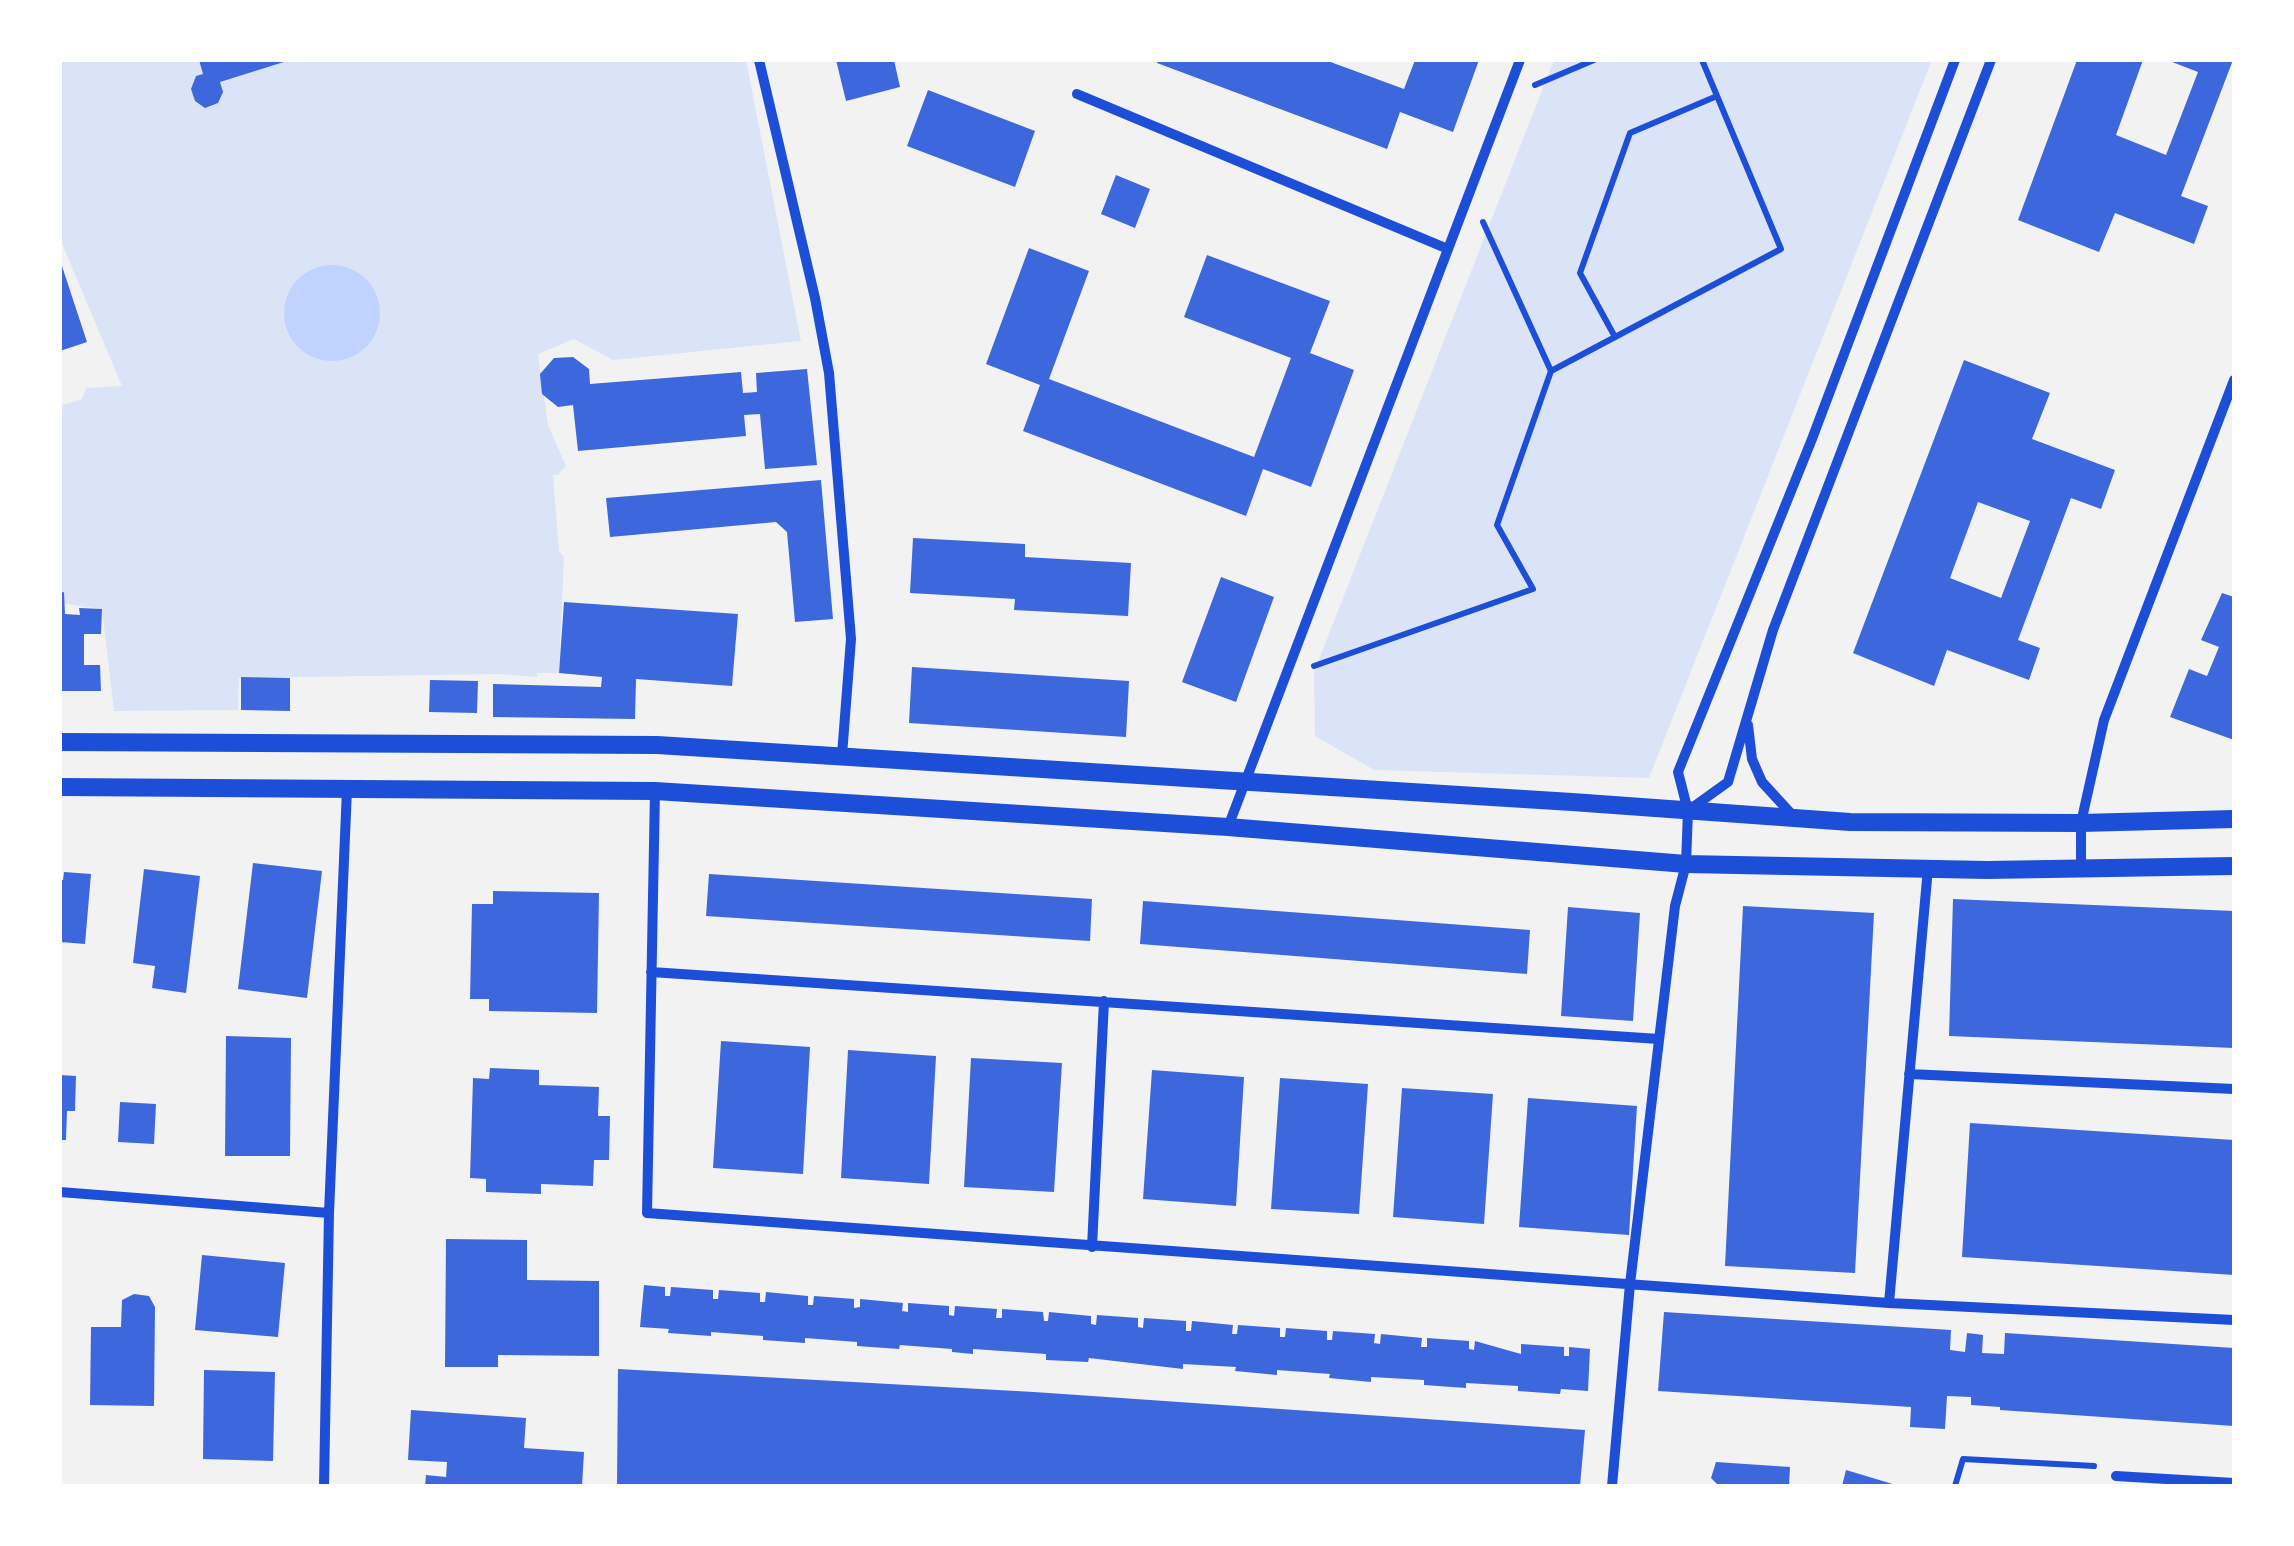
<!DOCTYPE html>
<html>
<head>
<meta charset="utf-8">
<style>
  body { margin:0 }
  #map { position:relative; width:2294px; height:1546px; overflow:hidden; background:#f2f2f2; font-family:Inter,sans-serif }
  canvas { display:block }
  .frame { position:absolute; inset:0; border:62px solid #fff; pointer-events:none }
</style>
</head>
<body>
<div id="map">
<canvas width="2294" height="1546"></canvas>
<div class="frame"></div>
</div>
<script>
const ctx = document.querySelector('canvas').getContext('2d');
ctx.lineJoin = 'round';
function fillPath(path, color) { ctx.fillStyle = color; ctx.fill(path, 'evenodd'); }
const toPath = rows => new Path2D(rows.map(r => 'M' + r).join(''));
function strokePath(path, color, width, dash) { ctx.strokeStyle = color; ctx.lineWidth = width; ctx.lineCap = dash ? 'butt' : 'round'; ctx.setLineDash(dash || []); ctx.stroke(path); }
fillPath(toPath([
  [60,60,746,60,801,341,613,360,574,339,538,354,548,425,566,466,558,475,553,475,559,551,564,557,559,673,537,673,537,677,500,674,239,678,238,710,114,711,102,609,60,603,60,406,82,399,86,388,122,386,60,239],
  [1554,60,1932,60,1649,778,1374,770,1315,736,1314,672]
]), '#dbe4f7');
fillPath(toPath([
  '284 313a48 48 0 1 1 96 0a48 48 0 1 1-96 0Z'
]), '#bfd3fe');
fillPath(toPath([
  [199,60,286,60,287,61,220,82,223,92,218,103,205,108,195,101,191,89,196,76,203,74],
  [836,60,894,60,900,87,846,101],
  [1158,60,1325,60,1404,89,1415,60,1479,60,1453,132,1400,112,1387,149,1157,63],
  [2077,60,2143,60,2116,135,2166,155,2198,72,2167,60,2233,60,2181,196,2208,206,2194,244,2115,213,2099,252,2018,220],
  [928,90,1035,131,1015,187,907,146],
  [1116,175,1150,189,1135,228,1101,214],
  [1029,248,1089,271,1049,379,1254,457,1291,358,1184,317,1207,255,1330,301,1310,353,1354,370,1311,487,1263,469,1246,516,1023,431,1040,385,986,364],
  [60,260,87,342,60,351],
  [573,357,589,369,590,384,741,372,743,393,757,392,756,373,807,369,817,465,765,469,760,414,744,415,746,436,578,451,573,405,558,407,542,394,540,374,554,358],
  [1964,360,2050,393,2032,439,2115,470,2101,509,2071,498,2018,640,2040,648,2029,680,1947,650,1934,686,1853,653],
  [1978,502,2030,521,2001,598,1950,578],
  [821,480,833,619,795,622,787,532,776,522,610,537,606,498],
  [913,538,1025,544,1025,557,1131,563,1128,616,1014,610,1015,599,910,593],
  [1221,577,1274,597,1236,702,1182,682],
  [64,592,65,614,80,615,79,608,102,609,101,634,84,634,84,665,100,665,101,691,60,691,60,593],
  [2222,593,2234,597,2234,740,2170,717,2189,669,2207,676,2219,647,2201,640],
  [564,602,738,614,732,686,636,679,635,719,493,717,493,684,601,687,602,677,559,673],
  [912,667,1129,681,1126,737,909,723],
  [241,677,290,678,290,711,241,710],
  [430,680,478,681,477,713,429,712],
  [253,863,322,871,307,998,238,989],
  [144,869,200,876,186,993,152,988,155,966,133,963],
  [64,872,91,874,85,944,60,942,60,880,63,880],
  [709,874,1092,899,1090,941,706,916],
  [493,891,599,893,597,1013,489,1011,489,999,470,999,472,904,493,904],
  [1953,899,2234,911,2234,1048,1949,1036],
  [1143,901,1530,930,1527,974,1140,944],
  [1743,906,1874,913,1855,1273,1725,1266],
  [1568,907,1640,913,1633,1021,1561,1016],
  [226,1036,291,1038,290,1156,225,1156],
  [721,1041,810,1047,803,1174,713,1168],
  [848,1050,936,1056,929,1184,841,1178],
  [971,1058,1062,1063,1054,1192,964,1187],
  [490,1068,539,1070,539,1085,599,1087,598,1116,610,1116,609,1160,594,1160,593,1186,541,1184,541,1194,486,1192,486,1179,470,1178,473,1078,489,1079],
  [1152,1070,1244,1077,1236,1206,1143,1199],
  [60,1075,76,1076,75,1111,67,1111,66,1140,60,1140],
  [1280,1078,1368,1084,1359,1214,1271,1209],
  [1402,1088,1493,1094,1484,1224,1393,1217],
  [1528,1098,1637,1106,1629,1235,1519,1227],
  [120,1102,156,1104,154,1144,118,1142],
  [1970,1123,2234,1140,2234,1275,1962,1257],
  [446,1239,527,1240,527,1280,599,1281,599,1356,498,1355,498,1367,445,1367],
  [202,1255,285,1263,278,1337,195,1330],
  [644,1285,665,1287,665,1296,670,1296,671,1287,713,1290,713,1299,718,1299,719,1290,760,1293,760,1302,765,1302,766,1292,808,1296,808,1305,813,1305,814,1296,854,1299,854,1308,860,1307,860,1299,903,1303,902,1311,908,1312,908,1303,949,1306,949,1315,954,1316,955,1306,997,1309,996,1318,1002,1318,1002,1309,1043,1312,1044,1321,1048,1321,1049,1312,1091,1316,1091,1324,1096,1325,1097,1315,1138,1318,1138,1327,1143,1328,1144,1318,1186,1321,1186,1331,1191,1331,1192,1321,1233,1325,1232,1334,1237,1334,1238,1325,1280,1328,1280,1337,1285,1337,1286,1328,1327,1331,1327,1340,1332,1340,1333,1331,1375,1334,1374,1343,1380,1344,1381,1334,1422,1338,1421,1347,1427,1347,1427,1338,1469,1341,1469,1349,1474,1350,1475,1341,1521,1354,1521,1344,1564,1347,1564,1356,1569,1356,1569,1347,1590,1349,1588,1391,1561,1389,1560,1394,1518,1391,1518,1386,1466,1383,1466,1388,1424,1385,1424,1380,1371,1377,1371,1382,1329,1378,1330,1374,1277,1370,1277,1375,1235,1371,1236,1367,1183,1364,1183,1369,1089,1358,1088,1362,1046,1360,1046,1354,973,1349,973,1354,952,1352,952,1349,900,1345,899,1349,857,1346,857,1342,805,1338,805,1343,763,1340,763,1336,711,1332,711,1336,668,1333,669,1329,640,1327],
  [134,1294,149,1296,155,1307,154,1406,90,1405,91,1327,121,1327,122,1300],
  [1664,1312,1951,1330,1950,1350,1965,1352,1967,1333,1976,1334,1983,1335,1982,1353,2004,1354,2005,1333,2234,1348,2234,1426,2000,1410,2000,1407,1971,1405,1971,1397,1947,1396,1945,1429,1910,1427,1911,1407,1658,1391],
  [618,1369,1034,1392,1585,1430,1580,1486,617,1486],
  [204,1370,275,1372,273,1461,203,1459],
  [411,1410,526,1418,524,1448,584,1452,582,1486,425,1486,426,1475,446,1477,447,1462,408,1460],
  [1716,1462,1790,1467,1789,1486,1719,1486,1711,1478],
  [1846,1470,1896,1485,1896,1486,1842,1486]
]), '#3d67dc');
strokePath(toPath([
  [1535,85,1594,60],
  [1483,222,1551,371],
  [1615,337,1580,273,1630,133,1717,96],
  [1314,666,1533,589,1497,525,1551,371,1781,249,1702,60],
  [1955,1486,1963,1459,2094,1466]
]), '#1d4ed8', 6);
strokePath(toPath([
  [759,60,815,298,829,373,851,639,842,755],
  [1077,94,1448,249],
  [1748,725,1752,759,1762,782,1795,818],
  [655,791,647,1213,1889,1303,2234,1320],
  [1689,810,1728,782,1773,630,1991,60],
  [1228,827,1520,60],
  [2081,869,2081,823,2104,720,2234,380],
  [651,972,1659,1039],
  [1909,1074,2234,1089],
  [60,1192,329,1213],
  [1092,1247,1104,1001],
  [1889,1303,1928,868],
  [2116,1476,2234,1483],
  [324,1486,329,1213,347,789],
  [1612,1486,1630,1284,1675,906,1686,864,1688,811,1678,772,1812,439,1955,60]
]), '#1d4ed8', 10);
strokePath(toPath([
  [60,742,657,745,1572,802,1850,822,2081,823,2234,819],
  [60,787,655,791,1228,827,1686,864,1987,870,2234,866]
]), '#1d4ed8', 18);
</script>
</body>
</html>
